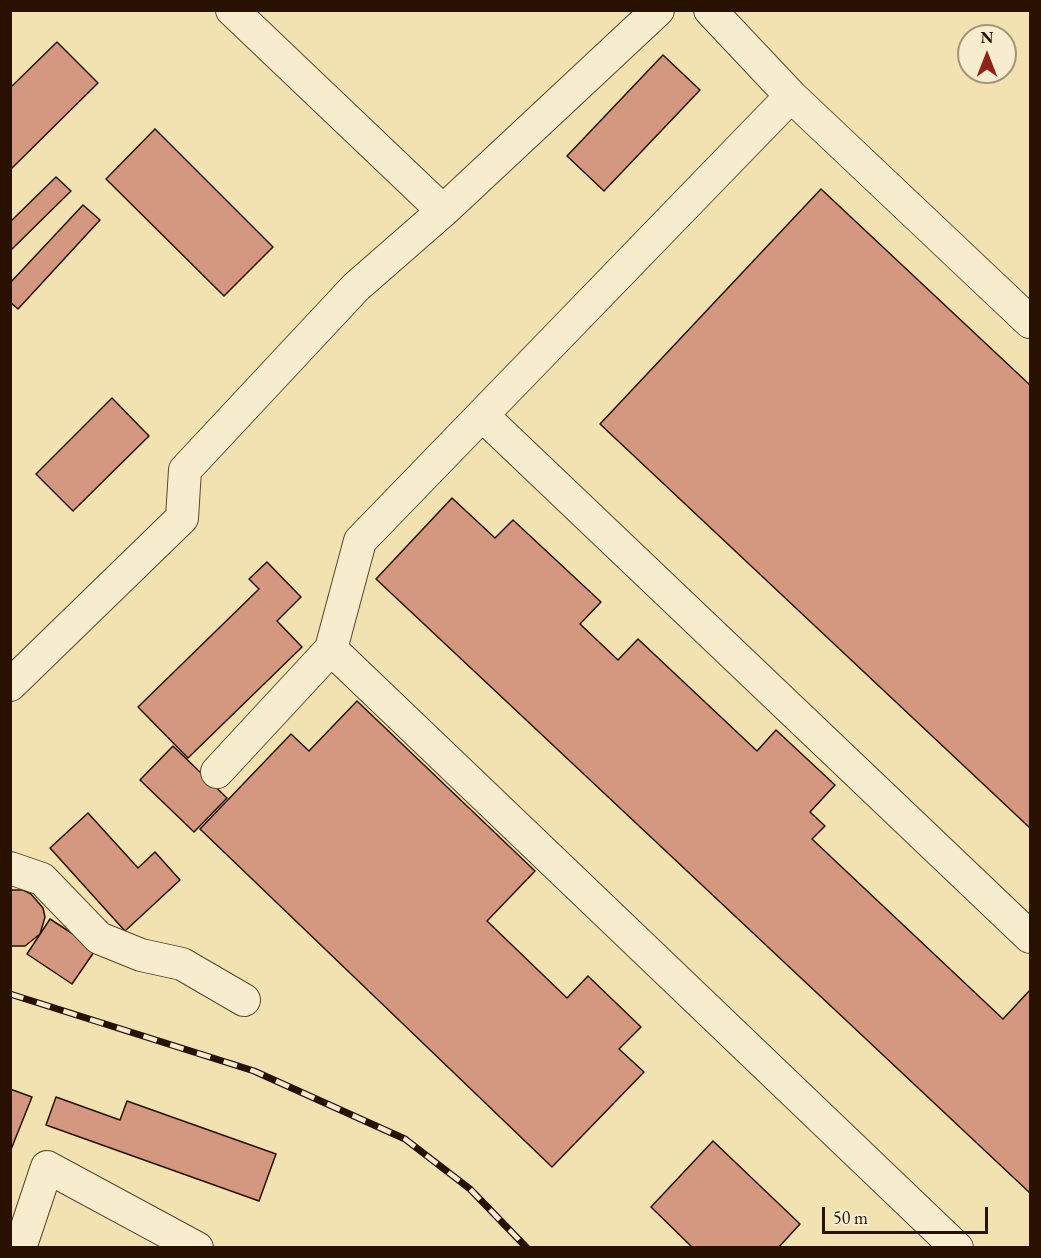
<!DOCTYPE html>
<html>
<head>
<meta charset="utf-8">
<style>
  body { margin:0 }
  #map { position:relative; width:1041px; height:1258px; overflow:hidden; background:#f2e2b2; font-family:"EB Garamond",serif }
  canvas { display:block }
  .frame { position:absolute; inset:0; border:12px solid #281101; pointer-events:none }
  .north { position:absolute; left:957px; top:24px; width:60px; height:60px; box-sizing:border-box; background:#f7eccd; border:2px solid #a4947b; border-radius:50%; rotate:0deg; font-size:16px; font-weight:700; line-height:24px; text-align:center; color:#281101 }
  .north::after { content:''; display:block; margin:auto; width:21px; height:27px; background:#8f2418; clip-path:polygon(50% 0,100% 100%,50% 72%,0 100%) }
  .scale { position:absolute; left:822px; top:1207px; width:166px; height:27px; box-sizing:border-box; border:3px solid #281101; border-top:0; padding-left:8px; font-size:18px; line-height:21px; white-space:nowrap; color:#281101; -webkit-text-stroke:4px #f7eccd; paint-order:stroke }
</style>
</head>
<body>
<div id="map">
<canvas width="1041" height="1258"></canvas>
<div class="frame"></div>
<div class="north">N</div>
<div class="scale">50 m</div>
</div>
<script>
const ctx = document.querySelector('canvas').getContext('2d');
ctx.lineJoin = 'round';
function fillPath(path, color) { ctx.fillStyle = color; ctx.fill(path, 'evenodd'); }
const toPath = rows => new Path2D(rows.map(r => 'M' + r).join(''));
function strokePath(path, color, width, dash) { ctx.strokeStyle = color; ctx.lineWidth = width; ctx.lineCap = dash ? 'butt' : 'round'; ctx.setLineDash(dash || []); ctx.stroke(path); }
const building = toPath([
  [57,42,98,83,10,170,10,88,57,42],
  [663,55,700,90,604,191,567,156,663,55],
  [155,129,273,247,224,296,106,179,155,129],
  [56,177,71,191,10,251,10,222,56,177],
  [821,189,1030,385,1030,828,600,424,821,189],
  [83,205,100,220,18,309,10,302,10,283,83,205],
  [112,398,149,436,73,511,36,474,112,398],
  [452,498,495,538,513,520,601,602,580,624,618,660,638,639,757,751,776,730,835,785,810,812,825,826,812,839,1003,1019,1030,990,1030,1193,376,579,452,498],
  [267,562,301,597,277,621,302,647,188,758,138,707,259,589,249,579,267,562],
  [357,701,535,871,487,921,567,998,588,976,641,1027,619,1049,644,1072,552,1167,200,829,291,734,309,751,357,701],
  [173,746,227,798,194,832,140,780,173,746],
  [88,813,138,868,155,852,180,880,125,931,50,848,88,813],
  [10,890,23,890,31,894,43,908,45,917,40,934,25,946,10,946,10,890],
  [50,919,96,949,72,984,27,954,50,919],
  [10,1089,32,1097,10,1152,10,1089],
  [56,1097,120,1120,127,1101,276,1154,259,1201,46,1125,56,1097],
  [713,1141,800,1224,778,1248,693,1248,651,1207,713,1141]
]);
fillPath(building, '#d4977f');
strokePath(building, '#281101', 1.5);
const minor = toPath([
  [710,10,791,96,1030,322],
  [791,96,360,541,331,649,957,1248],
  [443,211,658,10],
  [482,415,1030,937],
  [10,685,182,518,185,470,356,287,443,211,232,10],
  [217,772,331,649],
  [10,868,42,879,99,938,141,955,182,964,244,1000],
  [20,1248,47,1167,197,1248]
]);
strokePath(minor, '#5a452d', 34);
strokePath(minor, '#f7eccd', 32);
const rail = toPath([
  [10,994,254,1071,405,1139,470,1189,527,1248]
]);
strokePath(rail, '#281101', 7);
strokePath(rail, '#f7eccd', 4.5, [14]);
</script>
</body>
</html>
